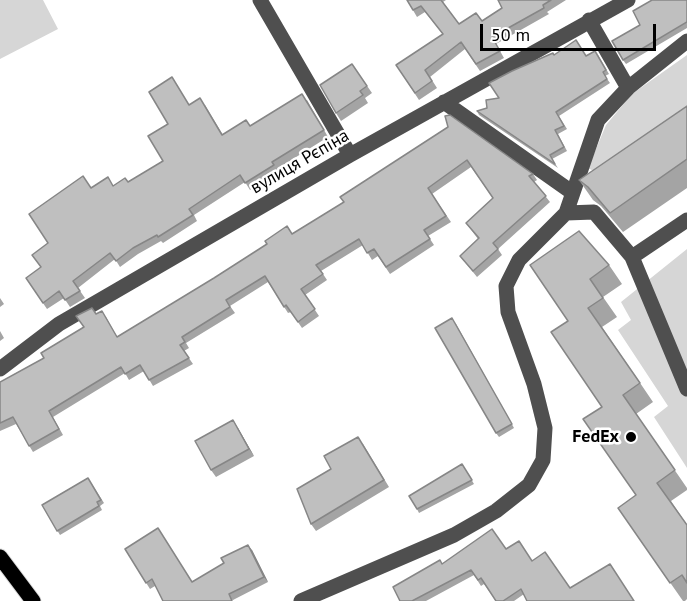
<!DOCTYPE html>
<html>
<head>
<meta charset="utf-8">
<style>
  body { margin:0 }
  #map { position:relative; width:687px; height:601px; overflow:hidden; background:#fff; font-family:"PT Sans",sans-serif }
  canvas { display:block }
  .scale { position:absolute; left:480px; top:24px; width:176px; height:27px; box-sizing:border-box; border:3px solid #000; border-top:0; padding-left:8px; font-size:18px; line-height:21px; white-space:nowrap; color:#000; -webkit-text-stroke:4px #fff; paint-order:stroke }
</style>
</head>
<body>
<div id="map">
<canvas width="687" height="601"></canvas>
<div class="scale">50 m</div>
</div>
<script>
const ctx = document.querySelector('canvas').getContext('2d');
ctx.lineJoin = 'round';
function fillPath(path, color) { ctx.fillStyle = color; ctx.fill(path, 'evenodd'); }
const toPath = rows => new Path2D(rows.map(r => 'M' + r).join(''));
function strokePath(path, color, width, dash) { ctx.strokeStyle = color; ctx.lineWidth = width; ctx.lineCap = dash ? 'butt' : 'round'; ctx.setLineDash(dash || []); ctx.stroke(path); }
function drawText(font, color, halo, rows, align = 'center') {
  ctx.font = font + ' "PT Sans",sans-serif'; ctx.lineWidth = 5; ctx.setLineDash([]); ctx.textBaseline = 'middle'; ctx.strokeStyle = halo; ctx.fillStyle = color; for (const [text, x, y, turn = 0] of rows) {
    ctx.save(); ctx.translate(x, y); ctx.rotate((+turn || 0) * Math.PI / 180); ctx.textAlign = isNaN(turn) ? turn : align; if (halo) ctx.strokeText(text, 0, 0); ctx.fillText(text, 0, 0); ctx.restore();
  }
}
fillPath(toPath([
  [0,0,43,0,58,29,0,59],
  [687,55,687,132,614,182,588,168,606,125,632,94],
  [687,249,687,468,654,417,668,406,618,330,631,320,621,302]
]), '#d6d6d6');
const major = toPath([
  [0,557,33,601]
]);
strokePath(major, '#dbdbdb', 17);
strokePath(toPath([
  [260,0,350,155],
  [589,20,628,88],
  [444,102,573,193],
  [566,213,594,212,632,257],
  [687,220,632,257,687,389],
  [0,369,59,324,350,155,628,0],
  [301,601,454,535,496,511,529,485,543,460,545,428,534,384,508,312,506,286,519,260,566,213,598,120,628,88,687,41]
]), '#4f4f4f', 15);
strokePath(major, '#000', 15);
fillPath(toPath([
  [407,0,446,0,443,2,459,24,482,21,502,8,498,0,566,0,547,12,549,14,496,44,504,58,480,71,465,49,430,77,437,88,419,100,396,65,443,34,425,12,417,17],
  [687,0,687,28,626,64,623,60,640,25],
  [554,55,587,56,598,55,609,74,605,76,610,83,559,116,567,129,558,134,567,151,552,159,558,168,479,115,477,111,487,108],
  [352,64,372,93,365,98,368,103,341,121,336,113],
  [307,100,328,137,277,169,279,171,250,190,245,182,194,215,197,221,163,243,161,241,138,254,120,267,115,259,78,288,85,298,70,307,64,298,47,309,26,278,41,267,48,243,91,188,114,185,128,182,163,161,168,124,190,105,205,105,223,135,250,126],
  [687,106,687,188,623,232,601,206,593,200,579,180],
  [448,127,533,174,537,180,534,182,550,202,498,249,502,255,477,277,460,256,478,239,466,223,493,198,471,167,432,194,451,222,428,236,434,245,390,274,378,256,372,260,363,245,321,271,327,280,305,295,319,316,302,328,291,312,288,313,268,282,230,306,235,313,186,343,189,348,184,351,193,364,153,386,144,371,129,380,125,373,53,417,63,435,33,452,16,424,0,431,0,382,44,358,84,327,96,314,106,317,117,337,292,234,344,202],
  [530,265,609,265,622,284,603,297,617,317,602,327,653,402,636,414,687,488,687,490,671,501,687,525,687,599,685,601,683,601,618,508,636,495,568,321],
  [0,298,4,304,0,307],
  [455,322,514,428,499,437,496,433],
  [0,331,4,338,0,341],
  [238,428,254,456,216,477,211,470],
  [363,444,389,487,316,531,311,524,331,469],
  [462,464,474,484,419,513,417,509],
  [88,478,104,503,100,506,102,510,60,535,42,505],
  [125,549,192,582,252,550,268,582,233,600,155,586,150,589],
  [506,549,532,561,570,588,634,601,524,594,514,601,496,601,484,584,481,586,474,575,426,601,400,601,442,564]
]), '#a4a4a4');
fillPath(toPath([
  [233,420,238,428,254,456,249,449],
  [248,545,252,550,268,582,264,577]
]), '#868686');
const building = toPath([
  [407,0,441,0,459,24,476,13,482,21,502,8,498,0,551,0,543,5,544,8,492,37,500,51,476,64,461,42,425,70,432,81,415,93,396,65,443,34,421,6,413,10,407,0],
  [652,0,687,0,687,22,623,60,612,41,640,25,633,11,652,0],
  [576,40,586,56,595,51,606,70,603,72,607,79,556,112,564,126,555,130,564,147,550,155,555,164,477,111,487,108,486,100,499,98,489,83,512,71,553,53,554,55,576,40],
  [352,64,367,86,360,91,363,95,336,113,320,85,352,64],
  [172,77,189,105,200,98,222,135,246,120,250,126,302,94,324,130,272,162,274,165,245,183,240,175,189,209,193,215,158,237,157,235,133,248,116,261,110,253,73,281,80,291,65,300,59,291,43,303,26,278,41,267,32,255,48,243,29,214,83,176,91,188,108,177,113,186,125,178,128,182,163,161,148,136,168,124,149,92,172,77],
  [687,106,687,159,610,213,588,187,579,180,687,106],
  [450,115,533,174,529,176,546,196,493,243,498,249,473,271,460,256,479,238,466,223,493,198,467,160,428,188,446,216,424,230,430,239,386,267,374,249,367,253,359,239,316,265,323,274,301,289,315,309,298,322,286,305,284,307,265,276,226,300,230,307,182,337,185,342,180,345,189,358,149,380,140,365,125,374,121,367,49,411,59,429,29,446,13,417,0,423,0,382,44,358,41,353,84,327,76,316,92,308,96,314,102,311,117,337,214,278,267,244,265,241,287,226,292,234,344,202,340,197,448,127,445,116,450,115],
  [579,231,609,265,590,279,603,298,588,308,640,383,623,395,675,470,657,483,687,525,687,583,682,575,670,583,618,508,636,495,583,419,602,407,551,332,568,321,530,265,579,231],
  [452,318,512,424,496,433,435,328,452,318],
  [233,420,249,449,211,470,195,441,233,420],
  [358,437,384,480,311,524,297,489,331,469,324,456,358,437],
  [462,464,472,480,417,509,409,496,462,464],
  [88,478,101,500,97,502,99,506,57,531,42,505,88,478],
  [158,528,192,582,224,563,221,558,248,545,264,577,229,594,232,601,163,601,152,579,146,583,125,549,158,528],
  [492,529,506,549,519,541,532,561,545,552,570,588,610,564,634,601,527,601,521,589,503,601,496,601,481,578,478,580,471,570,412,601,400,601,393,587,440,560,442,564,492,529]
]);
fillPath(building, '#bfbfbf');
strokePath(building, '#868686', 1.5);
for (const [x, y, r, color] of [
  [631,437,6,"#000"]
]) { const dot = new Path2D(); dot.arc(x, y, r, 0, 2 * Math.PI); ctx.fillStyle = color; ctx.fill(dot); strokePath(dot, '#fff', 2); }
drawText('18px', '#000', '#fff', [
  ["вулиця Рєпіна",300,162,-30]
]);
drawText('bold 18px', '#000', '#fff', [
  ["FedEx",619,437]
], 'right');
</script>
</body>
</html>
